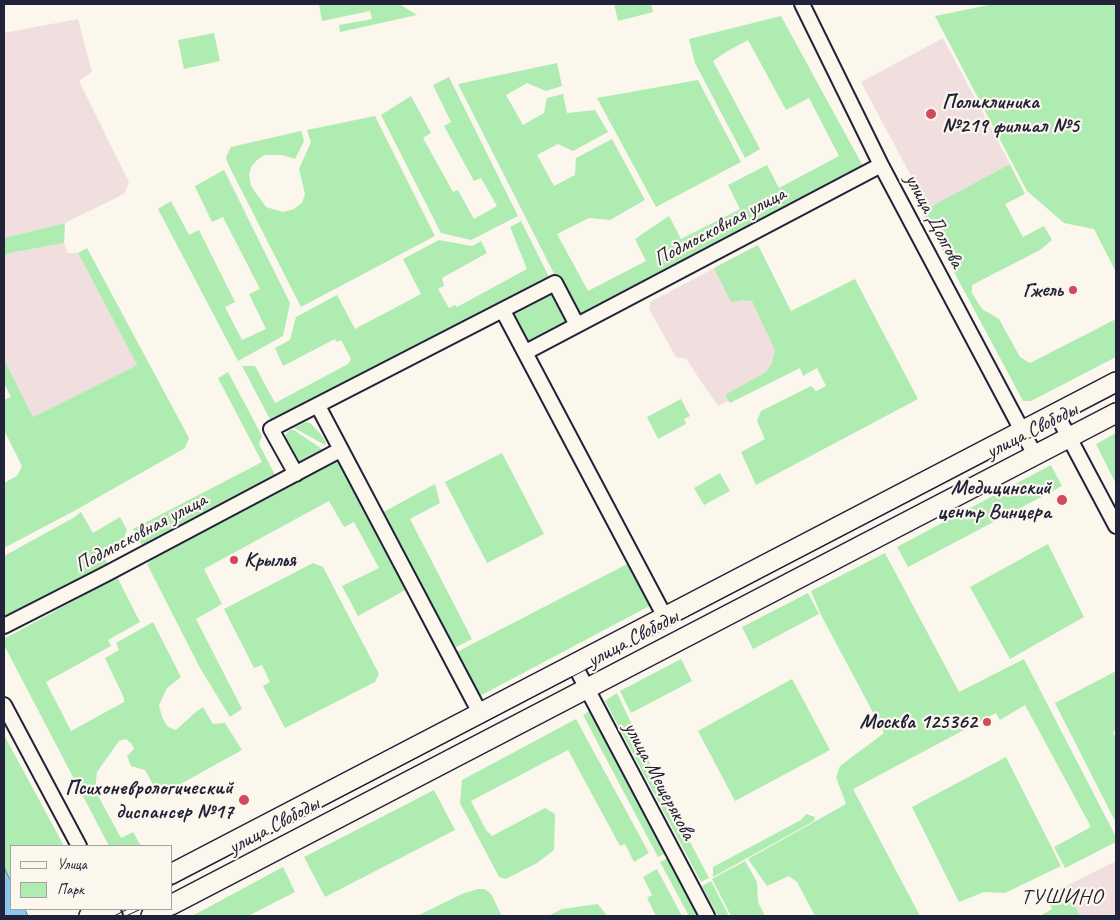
<!DOCTYPE html>
<html>
<head>
<meta charset="utf-8">
<style>
  body { margin:0 }
  #map { position:relative; width:1120px; height:920px; overflow:hidden; background:#fbf7ec; font-family:Caveat,sans-serif }
  canvas { display:block }
  .frame { position:absolute; inset:0; border:5px solid #22223b; pointer-events:none }
  .legend { position:absolute; left:10px; top:845px; width:162px; height:65px; box-sizing:border-box; background:#fbf7ec; border:1px solid #a4a2a5; margin:0; padding:6px 9px; list-style:none; font-size:15px; color:#22223b }
  .legend li { display:flex; align-items:center; gap:10px; height:25px }
  .legend b { width:25px; border:1px solid #a4a2a5 }
</style>
</head>
<body>
<div id="map">
<canvas width="1120" height="920"></canvas>
<div class="frame"></div>
<ul class="legend">
<li><b style="height:6px;background:#fbf7ec"></b>Улица</li>
<li><b style="height:14px;background:#aeecb2"></b>Парк</li>
</ul>
</div>
<script>
const ctx = document.querySelector('canvas').getContext('2d');
ctx.lineJoin = 'round';
function fillPath(path, color) { ctx.fillStyle = color; ctx.fill(path, 'evenodd'); }
const toPath = rows => new Path2D(rows.map(r => 'M' + r).join(''));
function strokePath(path, color, width, dash) { ctx.strokeStyle = color; ctx.lineWidth = width; ctx.lineCap = dash ? 'butt' : 'round'; ctx.setLineDash(dash || []); ctx.stroke(path); }
function drawText(font, color, halo, rows, align = 'center') {
  ctx.font = font + ' Caveat,sans-serif'; ctx.lineWidth = 4.5; ctx.setLineDash([]); ctx.textBaseline = 'middle'; ctx.strokeStyle = halo; ctx.fillStyle = color; for (const [text, x, y, turn = 0] of rows) {
    ctx.save(); ctx.translate(x, y); ctx.rotate((+turn || 0) * Math.PI / 180); ctx.textAlign = isNaN(turn) ? turn : align; if (halo) ctx.strokeText(text, 0, 0); ctx.fillText(text, 0, 0); ctx.restore();
  }
}
fillPath(toPath([
  [78,19,92,72,79,81,129,182,124,194,65,223,4,238,4,33],
  [943,38,1010,164,928,208,861,82],
  [64,243,68,253,78,253,137,365,33,417,4,359,4,256,10,253],
  [758,245,818,367,799,366,718,406,686,359,676,357,649,309,650,302],
  [1116,861,1116,916,1080,916,1066,886]
]), '#f1dfdf');
fillPath(toPath([
  [319,4,399,4,417,15,340,32,339,25,372,19,370,11,322,21],
  [614,4,651,4,653,12,618,21],
  [994,4,1116,4,1116,272,1094,229,1064,223,1027,191,935,16],
  [781,16,865,170,578,321,458,84,557,63,562,86,546,91,527,83,506,95,523,125,544,113,547,98,563,94,567,113,595,110,608,132,573,151,558,144,537,155,554,186,575,175,576,158,612,139,645,200,610,220,589,218,557,234,588,291,646,261,635,239,669,216,681,239,740,209,728,185,767,165,779,188,839,156,809,98,786,110,748,40,726,52,713,61,760,149,745,158,695,63,689,39],
  [214,33,220,61,184,69,178,40],
  [449,77,518,216,471,240,441,233,381,115,411,96,431,133,423,138,453,192,458,190,474,219,497,206,481,178,474,181,444,126,451,122,433,85],
  [698,80,741,162,656,207,597,98],
  [375,116,435,236,301,307,228,164,226,157,231,147,301,131,304,141,295,159,282,155,265,155,257,160,251,167,249,175,251,186,266,207,283,212,294,209,302,203,305,194,299,169,311,142,307,130],
  [1010,164,1025,194,1005,204,1023,237,1044,226,1052,240,1040,250,972,285,972,293,982,309,999,319,1020,357,1030,363,1116,319,1116,357,1031,401,1023,401,924,216,928,208],
  [224,170,290,303,283,336,238,361,158,209,171,201,189,235,199,230,235,302,225,307,242,340,266,329,249,294,260,289,223,217,212,222,196,189,195,186],
  [521,221,551,281,273,425,242,366,255,366,275,403,348,364,351,359,341,340,336,342,335,339,283,366,275,348,290,340,296,317,337,295,355,329,421,294,403,259,439,240,472,246,481,241,487,253,442,278,444,286,438,289,449,308,455,305,457,307,527,269,510,227],
  [65,223,64,243,10,253,4,256,4,238],
  [758,245,791,311,855,279,918,399,756,485,741,452,765,439,757,421,761,411,811,386,816,391,826,386,817,368,803,376,800,368,730,403,725,395,766,372,772,363,775,350,752,301,743,300,731,302,714,268],
  [87,248,189,438,185,448,74,511,4,548,4,483,17,476,22,466,4,430,4,400,11,397,4,383,4,359,33,417,137,365,78,253],
  [554,288,572,324,527,348,508,312],
  [228,372,262,436,259,444,277,479,145,551,133,529,262,462,218,378],
  [681,399,690,416,684,419,686,424,658,439,647,417],
  [306,422,310,423,319,432,326,442,325,445,294,428],
  [290,430,294,430,322,449,297,463,286,440,285,435],
  [1116,433,1116,484,1096,444],
  [502,453,544,534,487,563,445,482],
  [340,458,409,588,358,616,342,586,379,568,354,522,344,527,329,501,204,569,222,604,196,619,242,709,230,717,200,668,147,564,154,557],
  [1051,465,1062,486,908,567,897,547],
  [720,473,730,491,704,505,694,488],
  [435,484,440,503,410,519,472,639,450,650,378,515],
  [81,512,93,533,120,517,127,530,122,543,102,554,110,567,4,622,4,556,73,518],
  [1048,544,1084,617,1010,659,970,587],
  [885,553,959,692,1024,659,1116,837,1116,842,1065,868,1054,847,1091,827,1025,705,1000,720,996,713,853,789,920,916,815,916,797,882,789,876,767,886,748,859,846,804,836,777,840,766,884,733,821,615,811,591],
  [633,561,655,603,476,698,453,654],
  [313,563,323,567,379,674,375,682,285,728,263,686,270,682,262,665,254,668,224,609],
  [117,577,140,622,108,640,111,646,46,682,71,731,124,702,124,698,105,658,119,650,116,643,153,622,181,677,167,688,159,705,162,717,168,727,176,730,197,711,203,707,213,724,225,723,242,750,166,792,156,790,145,770,131,766,127,756,134,749,131,743,126,739,119,741,97,772,95,790,121,838,133,832,141,846,109,846,4,645,4,639],
  [808,593,819,614,753,649,742,627],
  [681,659,692,681,631,713,620,691],
  [1116,671,1116,730,1113,732,1116,738,1116,823,1055,703],
  [792,679,830,750,735,801,698,731],
  [617,693,661,787,709,878,701,882,605,701],
  [595,708,670,851,658,857,583,715],
  [576,719,649,853,634,862,625,844,620,846,568,750,471,801,486,830,492,836,545,808,555,814,554,850,537,863,506,879,499,877,460,803,462,780],
  [4,735,64,846,11,846,11,882,4,867],
  [1006,757,1061,866,1005,893,984,892,959,902,912,807],
  [434,790,455,830,325,897,304,857],
  [806,814,815,817,814,821,713,877,713,867,801,820],
  [673,855,705,916,689,916,660,862],
  [745,861,757,882,758,902,765,916,731,916,712,879],
  [283,867,295,892,248,916,192,916],
  [657,869,682,916,656,916,647,898,652,895,643,877],
  [711,881,729,916,718,916,703,888,702,886],
  [1066,886,1080,916,1040,916,1052,909,1046,895],
  [478,889,485,889,491,894,502,916,417,916,462,894],
  [598,904,607,916,548,916,562,909]
]), '#aeecb2');
const water = toPath([
  [4,867,11,882,11,909,25,909,28,916,4,916,4,867]
]);
fillPath(water, '#8bc9ec');
strokePath(water, '#6186a5', 1);
const street = toPath([
  [802,4,881,165,1035,455],
  [503,311,665,617],
  [526,352,881,165],
  [318,406,480,713],
  [1056,413,1116,526],
  [296,474,271,429,555,283,577,325],
  [4,626,106,574,340,450],
  [574,664,707,916],
  [4,705,79,846],
  [112,909,115,916]
]);
const secondary = toPath([
  [171,874,1116,382],
  [171,905,1116,413],
  [89,916,103,909],
  [151,916,165,909]
]);
strokePath(street, '#22223b', 18);
strokePath(secondary, '#22223b', 22);
strokePath(street, '#fbf7ec', 14);
strokePath(secondary, '#fbf7ec', 19);
strokePath(toPath([
  [171,886,1116,393],
  [114,916,128,909],
  [126,916,141,909]
]), '#22223b', 1);
for (const [x, y, r, color] of [
  [931,114,6,"#d1495b"],
  [1073,290,5,"#d1495b"],
  [1062,500,6,"#d1495b"],
  [234,560,5,"#d1495b"],
  [987,722,5,"#d1495b"],
  [244,800,6,"#d1495b"]
]) { const dot = new Path2D(); dot.arc(x, y, r, 0, 2 * Math.PI); ctx.fillStyle = color; ctx.fill(dot); strokePath(dot, '#fbf7ec', 2); }
drawText('bold 21px', '#22223b', '#fbf7ec', [
  ["Поликлиника",942,102,"left"],
  ["№219 филиал №5",942,126,"left"],
  ["Гжель",1063,290],
  ["Медицинский",1051,488],
  ["центр Винцера",1051,512],
  ["Крылья",244,560,"left"],
  ["Москва 125362",977,722],
  ["Психоневрологический",233,788],
  ["диспансер №17",233,812]
], 'right');
drawText('21px', '#22223b', '#fbf7ec', [
  ["улица Долгова",934,221,62],
  ["Подмосковная улица",720,227,-28],
  ["улица Свободы",1032,431,-27],
  ["Подмосковная улица",141,533,-28],
  ["улица Свободы",633,639,-28],
  ["улица Мещерякова",659,781,62],
  ["улица Свободы",274,826,-28]
]);
ctx.letterSpacing = '1px';
drawText('22px', '#22223b', '#fbf7ec', [
  ["ТУШИНО",1062,897]
]);
ctx.letterSpacing = '0px';
</script>
</body>
</html>
